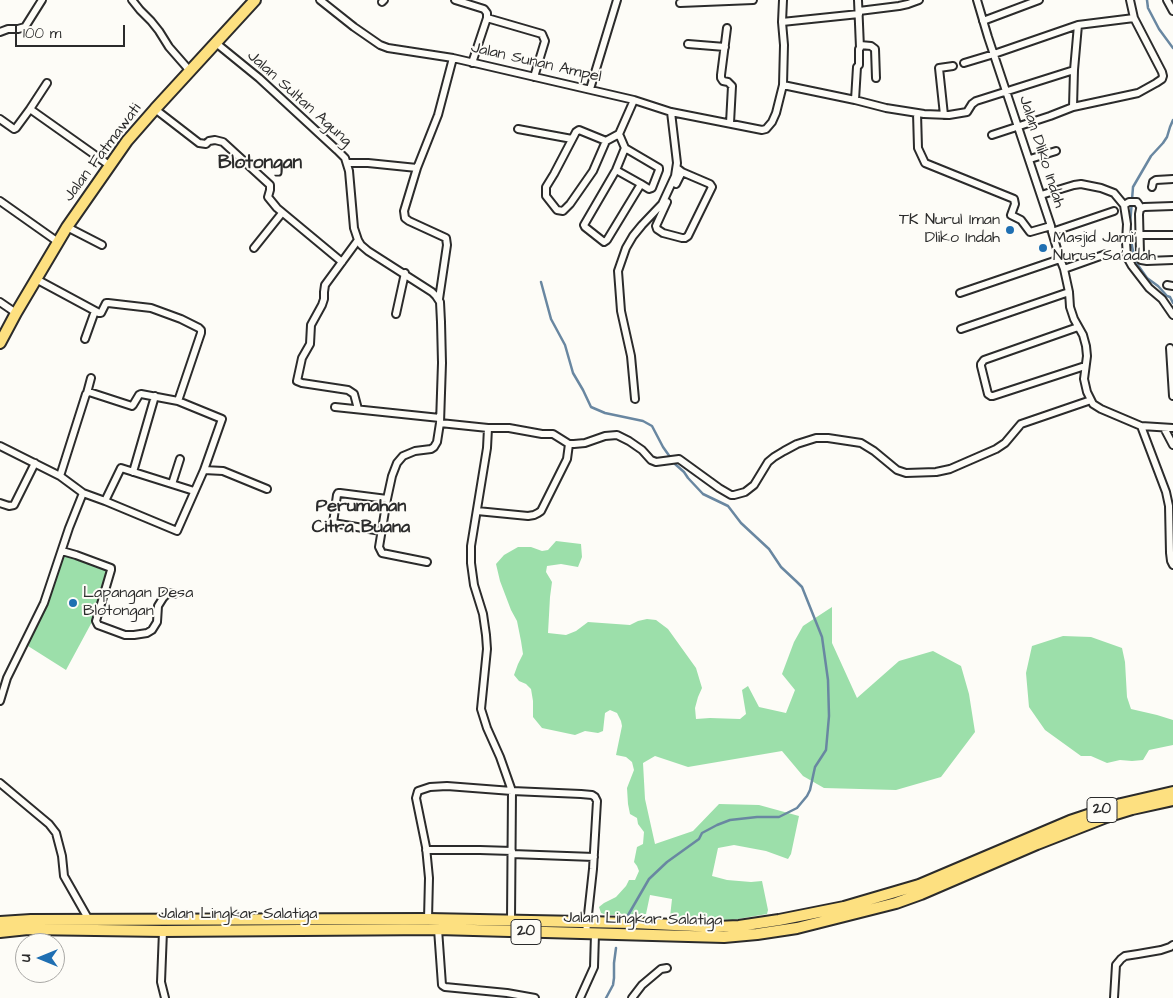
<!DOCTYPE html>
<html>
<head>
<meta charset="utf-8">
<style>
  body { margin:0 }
  #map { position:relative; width:1173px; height:998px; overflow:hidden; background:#fdfcf7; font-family:"Architects Daughter",sans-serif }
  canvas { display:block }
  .north { position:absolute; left:15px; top:933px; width:50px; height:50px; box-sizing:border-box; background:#fdfcf7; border:1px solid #a9a8a5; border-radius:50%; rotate:270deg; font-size:14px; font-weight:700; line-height:20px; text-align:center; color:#2b2b2b }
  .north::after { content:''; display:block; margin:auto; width:18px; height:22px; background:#1f6fb2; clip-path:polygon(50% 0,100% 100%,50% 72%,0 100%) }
  .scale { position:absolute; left:15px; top:25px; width:110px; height:22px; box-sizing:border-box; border:2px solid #2b2b2b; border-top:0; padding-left:6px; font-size:15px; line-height:18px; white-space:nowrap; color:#2b2b2b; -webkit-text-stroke:4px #fdfcf7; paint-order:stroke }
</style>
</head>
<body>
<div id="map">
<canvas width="1173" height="998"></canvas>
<div class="north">U</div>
<div class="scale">100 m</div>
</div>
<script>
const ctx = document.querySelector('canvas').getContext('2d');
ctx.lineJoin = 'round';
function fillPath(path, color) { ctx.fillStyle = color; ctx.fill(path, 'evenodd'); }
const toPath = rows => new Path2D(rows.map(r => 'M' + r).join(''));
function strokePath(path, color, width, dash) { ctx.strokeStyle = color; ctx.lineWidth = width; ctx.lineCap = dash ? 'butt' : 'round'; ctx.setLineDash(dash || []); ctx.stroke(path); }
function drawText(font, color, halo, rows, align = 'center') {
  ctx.font = font + ' "Architects Daughter",sans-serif'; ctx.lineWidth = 4; ctx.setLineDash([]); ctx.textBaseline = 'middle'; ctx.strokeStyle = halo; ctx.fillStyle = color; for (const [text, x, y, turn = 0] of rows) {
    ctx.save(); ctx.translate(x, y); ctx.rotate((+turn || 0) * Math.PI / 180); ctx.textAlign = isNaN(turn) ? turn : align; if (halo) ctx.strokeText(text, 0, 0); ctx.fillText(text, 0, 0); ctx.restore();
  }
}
fillPath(toPath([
  [556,541,581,544,582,557,578,567,561,564,547,566,546,572,552,582,550,597,548,633,566,635,576,631,588,622,630,625,638,621,647,619,656,620,668,629,696,668,702,688,698,697,695,708,696,719,710,718,740,719,746,714,742,690,748,686,759,707,786,713,795,690,782,674,794,642,803,626,832,607,832,643,857,698,899,661,933,651,961,666,969,694,975,732,941,777,896,790,824,788,803,776,782,751,688,767,655,756,643,763,645,799,655,844,693,831,719,804,759,805,799,816,791,854,788,859,766,851,734,845,718,848,712,876,727,880,751,882,762,881,768,910,767,914,732,920,682,918,670,917,672,899,650,895,646,914,607,915,601,913,599,907,604,903,616,897,626,886,629,880,635,880,639,871,637,866,634,862,637,847,643,844,644,832,638,824,637,818,630,814,628,804,627,788,634,770,632,762,626,757,616,755,622,726,621,721,617,713,610,710,605,713,603,731,598,733,585,731,575,735,542,728,533,717,533,701,531,689,526,684,519,681,514,675,518,664,523,654,521,641,517,621,511,610,500,581,496,564,504,555,518,547,531,547,542,551,548,550],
  [63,553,112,567,93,620,66,670,28,646,49,595],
  [1063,636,1091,637,1122,648,1125,662,1127,697,1131,709,1157,715,1173,720,1173,745,1149,750,1143,760,1132,761,1120,760,1107,763,1091,756,1081,756,1045,730,1029,707,1026,673,1032,646]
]), '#9cdfaa');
strokePath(toPath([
  [1147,0,1148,8,1159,29,1173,48],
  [1173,120,1170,127,1167,137,1163,143,1151,156,1133,187,1130,225,1132,246,1135,261,1147,278,1158,286,1167,296,1170,297,1173,303],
  [541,282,551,319,565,345,573,373,583,390,591,407,605,413,643,421,652,426,663,447,675,464,684,472,688,478,703,494,728,506,741,523,769,549,781,567,797,582,802,587,822,637,828,680,829,716,826,750,815,767,810,790,807,796,797,808,779,817,757,817,730,820,717,825,702,833,699,839,667,862,649,879,627,917],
  [606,998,613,985,614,978,614,963,616,948]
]), '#6987a1', 2.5);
const minor = toPath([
  [132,0,140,10,151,21,159,31,169,47,190,71],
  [320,0,354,27,380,45,388,48,453,58,634,100,671,112,762,130,766,129,772,122,776,113,783,85,784,45,782,22,783,0],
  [455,0,484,9,487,13,487,18,542,34,545,41,534,77],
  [977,0,988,37,1051,226,1052,232,1060,259,1064,269,1069,292,1070,307,1074,319,1083,335,1086,346,1087,356,1084,379,1087,392,1093,404,1101,409,1141,426,1173,428],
  [1167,0,1173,11],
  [382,2,384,0],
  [680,3,753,0],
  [859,11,899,6,908,4,919,0],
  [983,21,1039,0],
  [782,22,859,14],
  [727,28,721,75,721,78,723,81,728,82,732,86,730,123],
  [0,32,8,29,18,29,25,27,42,0],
  [216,43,259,78,337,150,345,158,349,171,354,228,358,240,361,245,368,251,432,292,436,296,440,302,441,322,442,363,440,423,437,442,434,447,431,449,415,451,403,456,397,463,392,476,387,499,379,547,382,553,427,562],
  [688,44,725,47],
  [860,45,871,46,875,49,876,78],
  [472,63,487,18],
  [964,63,994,54,1078,25,1134,18],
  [783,85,855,100,886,108,924,114,949,115,967,112,972,104,976,101,1074,70],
  [590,89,617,0],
  [855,100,857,67,859,65,859,49,860,48,858,0],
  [1073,107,1074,70,1078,25],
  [30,109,47,83],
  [155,109,199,143,206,144,209,141,215,140,223,142,270,185,270,190,268,197,277,208,342,262],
  [917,113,918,148,925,163,1014,199,1015,204,1011,215,1021,220,1030,232,1051,226],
  [944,115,939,68,953,66],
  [0,119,14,129,16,128,30,109,109,165],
  [518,129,572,139],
  [619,134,625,148,659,168,659,170,652,188,649,189,641,184,607,240,604,242,585,227,584,225,616,170,625,148],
  [992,135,1050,116,1073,107,1138,93,1156,83,1162,79,1163,76,1162,72,1134,18,1130,0],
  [606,141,579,130,576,132,554,174,546,187,546,196,557,210,563,211,570,204,593,171,606,141,619,134,634,100],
  [1030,159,1056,151],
  [347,163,368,163,417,168],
  [616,170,641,184],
  [676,184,682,172],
  [1152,187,1153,182,1156,180,1173,179],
  [1041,195,1074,185,1081,184,1101,188,1114,193,1124,205,1127,224,1126,242,1127,257,1132,266,1149,288,1162,299,1173,315],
  [0,201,58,242],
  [667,202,656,226,657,229,663,233,682,238,685,238,688,236,712,187,710,184,682,172,677,168],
  [1124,205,1129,202,1137,202,1141,208],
  [1173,206,1144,207,1140,209,1139,214,1140,253,1141,260,1147,261,1173,260],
  [67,227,102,245],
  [1052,232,1114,211],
  [1139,235,1173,235],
  [254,248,282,213],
  [1064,269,1106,254],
  [36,279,99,313,101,313,106,303,108,303,151,308,181,319,199,328,201,330,201,333,178,401],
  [1167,285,1173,286],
  [960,293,1060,259],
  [439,299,447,245,446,238,409,221,405,218,404,211,417,168,438,115,453,58],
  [0,302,16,313],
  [396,314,405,273],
  [1078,327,984,360,981,364,981,366,988,394,991,396,993,396,1085,366],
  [961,329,1069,292],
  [85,339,95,311],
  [1170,348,1173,396],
  [87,393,91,378],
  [635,399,631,356,621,311,618,271,626,248,633,236,642,225,662,204,675,176,677,163,671,112],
  [335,407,440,418],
  [358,409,354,394,348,390,302,383,297,381,302,358,310,344,311,325,322,305,324,299,324,292,325,285,358,240],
  [440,423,488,428,487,448,471,546,471,563,474,585,483,614,486,635,487,649,481,709,487,728,500,757,512,791,511,920],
  [1141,426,1166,492,1169,506,1170,553,1171,561,1173,565],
  [488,428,509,428,542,434,553,434,569,444,574,444,585,443,605,436,617,435,629,441,642,450,651,460,656,462,679,459,719,488,731,495,734,495,745,492,754,485,768,462,774,457,784,451,797,444,816,438,828,438,861,443,874,451,897,470,906,473,936,472,950,469,996,449,1005,443,1021,424,1091,400],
  [1164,428,1173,445],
  [0,446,60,476,86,394,89,392,132,406,133,405,139,395,141,394,178,401,222,419,204,470],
  [133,472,155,396],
  [60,476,83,493,105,501,121,468,194,491],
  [172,484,180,459],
  [105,501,177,531,204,470,223,471,267,489],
  [0,503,9,506,14,505,35,463],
  [477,511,528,516,534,515,538,513,541,511,567,459,569,444],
  [381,531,333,523,337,495,338,493,340,493,387,499],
  [62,551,76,555,111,568,111,570,96,621,98,625,125,635,134,635,147,633,152,630,157,622,158,606,163,598,167,594,171,593,174,594],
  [0,701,7,678,44,603,69,528,83,493],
  [0,783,49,824,56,833,62,856,64,876,89,920],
  [426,850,480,850,512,851],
  [512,854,594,857],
  [428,919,429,878,426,847,416,798,418,791,430,787,447,786,512,791,581,794,592,795,595,797,597,801,593,869,586,933],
  [438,929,442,985,445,987,507,993,535,998],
  [163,931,161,982,165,998],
  [580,998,594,967,595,934],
  [632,998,642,985,661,969,667,968],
  [1114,998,1116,965,1121,959,1125,956,1138,954,1161,950,1170,947,1173,945]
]);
const primary = toPath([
  [0,343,16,313,67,227,127,141,155,109,255,0]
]);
const trunk = toPath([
  [0,922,31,920,428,919,633,923,716,927,739,926,779,920,844,907,919,885,1070,821,1121,804,1173,792],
  [0,932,28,929,163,931,438,929,724,937,757,934,797,928,896,903,921,894,1037,844,1106,817,1132,809,1173,800]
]);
strokePath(minor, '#2b2b2b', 10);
strokePath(primary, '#2b2b2b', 14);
strokePath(trunk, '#2b2b2b', 14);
strokePath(minor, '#fdfcf7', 6);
strokePath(primary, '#fde080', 10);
strokePath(trunk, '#fde080', 10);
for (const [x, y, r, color] of [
  [1010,230,5,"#1f6fb2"],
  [1043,248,5,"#1f6fb2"],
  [73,603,5,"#1f6fb2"]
]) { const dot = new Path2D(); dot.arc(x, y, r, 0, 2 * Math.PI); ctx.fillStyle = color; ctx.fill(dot); strokePath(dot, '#fdfcf7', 2); }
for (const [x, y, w] of [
  [1102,810,30],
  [526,932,30]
]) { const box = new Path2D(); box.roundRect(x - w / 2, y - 12.5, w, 25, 4); ctx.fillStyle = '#fdfcf7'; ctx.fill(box); strokePath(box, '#2b2b2b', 1); }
drawText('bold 15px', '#2b2b2b', null, [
  ["20",1102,810],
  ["20",526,932]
]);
drawText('16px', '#2b2b2b', '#fdfcf7', [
  ["Jalan Sunan Ampel",536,63,13],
  ["Jalan Sultan Agung",299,99,42],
  ["Jalan Dliko Indah",1041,152,72],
  ["Jalan Fatmawati",103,153,-53],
  ["Jalan Lingkar Salatiga",238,915],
  ["Jalan Lingkar Salatiga",643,920,1]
]);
drawText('16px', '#2b2b2b', '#fdfcf7', [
  ["TK Nurul Iman",1000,221,"right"],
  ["Dliko Indah",1000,239,"right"],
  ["Masjid Jami'",1053,239],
  ["Nurus Sa'adah",1053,257],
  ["Lapangan Desa",83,594],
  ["Blotongan",83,612]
], 'left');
drawText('bold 18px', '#2b2b2b', '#fdfcf7', [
  ["Perumahan",361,507],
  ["Citra Buana",361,528]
]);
drawText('bold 19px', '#2b2b2b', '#fdfcf7', [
  ["Blotongan",260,164]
]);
</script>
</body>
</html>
